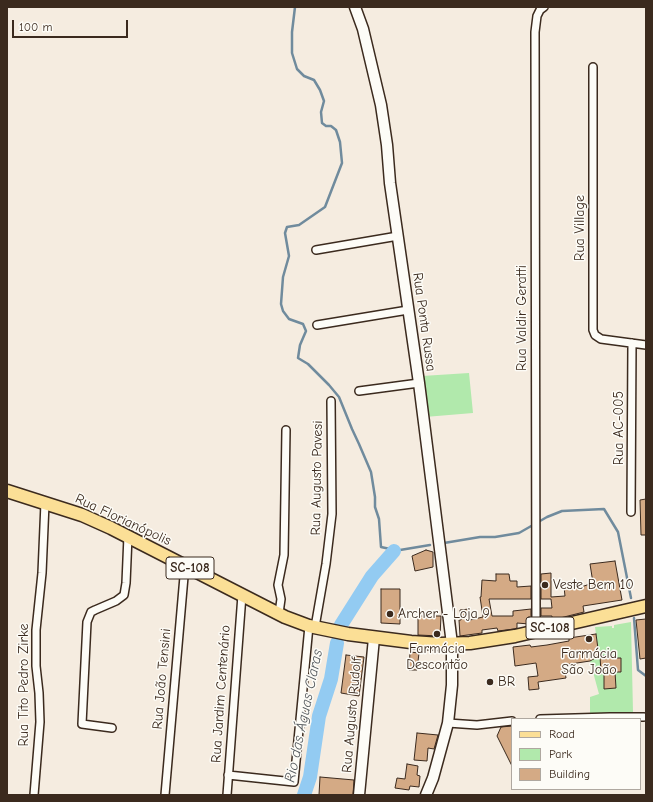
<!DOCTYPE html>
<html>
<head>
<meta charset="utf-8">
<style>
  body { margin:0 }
  #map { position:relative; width:653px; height:802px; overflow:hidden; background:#f5ece0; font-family:"Comic Neue",sans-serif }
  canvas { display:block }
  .frame { position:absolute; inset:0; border:8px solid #3b2a1e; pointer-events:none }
  .legend { position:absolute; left:511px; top:718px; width:130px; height:72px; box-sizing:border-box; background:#fdfcf7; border:1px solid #afa8a0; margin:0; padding:5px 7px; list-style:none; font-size:12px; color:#3b2a1e }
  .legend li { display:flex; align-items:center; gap:8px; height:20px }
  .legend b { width:20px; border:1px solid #afa8a0 }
  .scale { position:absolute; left:12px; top:20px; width:116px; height:18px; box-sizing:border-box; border:2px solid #3b2a1e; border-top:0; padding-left:5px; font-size:12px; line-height:14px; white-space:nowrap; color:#3b2a1e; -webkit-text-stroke:3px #fdfcf7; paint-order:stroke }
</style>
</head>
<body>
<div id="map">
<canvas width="653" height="802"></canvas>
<div class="frame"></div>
<ul class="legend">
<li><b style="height:5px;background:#fbdf96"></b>Road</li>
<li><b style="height:11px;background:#b1e9ac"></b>Park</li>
<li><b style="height:11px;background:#d4aa85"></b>Building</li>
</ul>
<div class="scale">100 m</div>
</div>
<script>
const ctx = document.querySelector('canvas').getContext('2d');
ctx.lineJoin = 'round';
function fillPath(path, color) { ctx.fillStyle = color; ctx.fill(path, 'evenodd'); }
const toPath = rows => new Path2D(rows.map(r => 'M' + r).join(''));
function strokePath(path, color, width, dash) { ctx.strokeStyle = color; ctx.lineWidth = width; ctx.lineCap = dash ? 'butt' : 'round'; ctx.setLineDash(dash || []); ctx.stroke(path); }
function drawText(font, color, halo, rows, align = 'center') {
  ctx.font = font + ' "Comic Neue",sans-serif'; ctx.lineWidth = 3; ctx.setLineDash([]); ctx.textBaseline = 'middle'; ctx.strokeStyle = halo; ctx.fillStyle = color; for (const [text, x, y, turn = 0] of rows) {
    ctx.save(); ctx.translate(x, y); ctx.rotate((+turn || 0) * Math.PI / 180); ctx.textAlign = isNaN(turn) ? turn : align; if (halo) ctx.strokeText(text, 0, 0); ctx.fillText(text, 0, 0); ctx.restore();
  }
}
fillPath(toPath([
  [469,373,473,413,425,417,422,376],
  [631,622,633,712,590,714,590,697,599,694,590,661,599,656,595,627,612,626,612,628,614,628,614,625]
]), '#b1e9ac');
strokePath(toPath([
  [295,7,292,32,292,53,297,69,304,76,314,80,320,90,324,101,321,112,322,123,326,126,331,126,336,130,340,142,342,163,325,207,299,225,287,227,285,233,289,256,283,277,281,304,283,311,289,319,303,324,306,331,300,345,298,358,308,364,329,385,339,397,352,429,359,444,371,472,375,497,375,507,379,519,381,547,390,549,394,551,430,545],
  [444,543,480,537,495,537,519,533,547,517,562,511,604,509,618,532,631,598],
  [634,618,638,670,646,676]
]), '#708b9d', 2.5);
strokePath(toPath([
  [341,625,372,576,394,551],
  [304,795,310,777,319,716,331,679,337,643]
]), '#93cbf2', 14);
const building = toPath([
  [646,499,646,535,641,535,640,500,646,499],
  [426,550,433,552,433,567,415,571,412,556,426,550],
  [615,561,622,600,583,606,584,612,552,620,552,616,541,616,541,608,552,608,551,599,541,599,541,574,551,573,551,597,565,596,564,587,580,585,581,587,593,583,590,564,615,561],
  [496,574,509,574,510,581,517,581,517,587,531,586,531,599,489,599,492,616,513,616,513,611,531,609,531,622,529,624,517,623,517,628,514,629,498,631,497,628,482,630,482,633,460,636,459,620,461,620,460,610,469,609,470,620,483,617,480,597,481,597,482,580,496,581,496,574],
  [381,589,400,589,400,624,381,623,381,589],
  [418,616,441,616,440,636,418,635,418,616],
  [646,619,646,658,640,659,636,620,646,619],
  [596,634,599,656,590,661,564,665,566,678,538,682,539,689,529,690,528,677,538,676,536,663,515,666,513,647,530,645,531,647,547,645,569,641,569,638,596,634],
  [410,652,419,653,417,670,409,670,410,652],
  [346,655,364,657,359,696,341,693,346,655],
  [600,656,613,656,613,658,621,658,621,672,615,672,616,688,604,689,604,673,601,673,600,656],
  [512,726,512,766,497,736,501,727,512,726],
  [417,733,438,735,434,749,428,748,427,761,414,760,417,733],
  [407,764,418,766,417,775,420,776,419,787,410,786,409,790,395,788,397,778,405,779,407,764],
  [320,777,354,780,353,795,319,795,320,777]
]);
fillPath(building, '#d4aa85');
strokePath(building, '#3b2a1e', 1);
const street = toPath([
  [593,67,593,330,595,335,601,339,646,345],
  [316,250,398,236],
  [317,325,408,310],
  [359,391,419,383],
  [631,512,632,343],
  [279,613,281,599,278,585,284,555,286,430],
  [315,627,326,564,332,514,331,401],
  [536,631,535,32,537,16,540,10,544,7],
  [540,719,610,717,644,717],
  [448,723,477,725,512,721],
  [112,728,82,724,87,622,91,612,95,610,116,601,124,595,126,583,128,536],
  [228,775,294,782,309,626],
  [34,795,40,722,39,693,36,666,36,630,42,573,45,503],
  [165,795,185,565],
  [227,795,242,595]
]);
const secondary = toPath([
  [355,7,363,29,381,105,387,145,390,183,419,383,452,644,452,685,448,723,433,778,426,795],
  [359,795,374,638]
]);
const primary = toPath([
  [7,491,82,515,111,528,285,617,309,626,348,634,411,642,441,644,470,643,515,636,646,606]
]);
strokePath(street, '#3b2a1e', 10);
strokePath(secondary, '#3b2a1e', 13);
strokePath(primary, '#3b2a1e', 15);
strokePath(street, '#fdfcf7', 7);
strokePath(secondary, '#fdfcf7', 10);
strokePath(primary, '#fbdf96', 12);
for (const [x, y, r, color] of [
  [545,585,4,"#3b2a1e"],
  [390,614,4,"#3b2a1e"],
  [437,634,4,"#3b2a1e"],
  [589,639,4,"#3b2a1e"],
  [490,682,4,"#3b2a1e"]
]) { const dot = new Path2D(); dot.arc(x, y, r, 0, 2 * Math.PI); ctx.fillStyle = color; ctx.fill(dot); strokePath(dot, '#fdfcf7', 1.5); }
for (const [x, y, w] of [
  [190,568,48],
  [550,628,48]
]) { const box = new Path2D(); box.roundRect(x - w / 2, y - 11, w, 22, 3); ctx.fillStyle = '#fdfcf7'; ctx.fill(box); strokePath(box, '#3b2a1e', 1); }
drawText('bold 13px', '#3b2a1e', null, [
  ["SC-108",190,568],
  ["SC-108",550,628]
]);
drawText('14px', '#3b2a1e', '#fdfcf7', [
  ["Rua Village",580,228,-90],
  ["Rua Valdir Geratti",522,318,-90],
  ["Rua Ponta Russa",424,322,82],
  ["Rua AC-005",619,428,-90],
  ["Rua Augusto Pavesi",317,478,-89],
  ["Rua Florianópolis",123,520,25],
  ["Rua João Tensini",162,679,-85],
  ["Rua Tito Pedro Zirke",24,685,-90],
  ["Rua Jardim Centenário",221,694,-86],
  ["Rua Augusto Rudolf",352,715,-85]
]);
drawText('14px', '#3b2a1e', '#fdfcf7', [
  ["Veste Bem 10",553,585],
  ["Archer - Loja 9",398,614],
  ["Farmácia",437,649,"center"],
  ["Descontão",437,665,"center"],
  ["Farmácia",589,654,"center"],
  ["São João",589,670,"center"],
  ["BR",498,682]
], 'left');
drawText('italic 15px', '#555a5e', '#fdfcf7', [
  ["Rio das Águas Claras",304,716,-78]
]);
</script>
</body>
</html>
